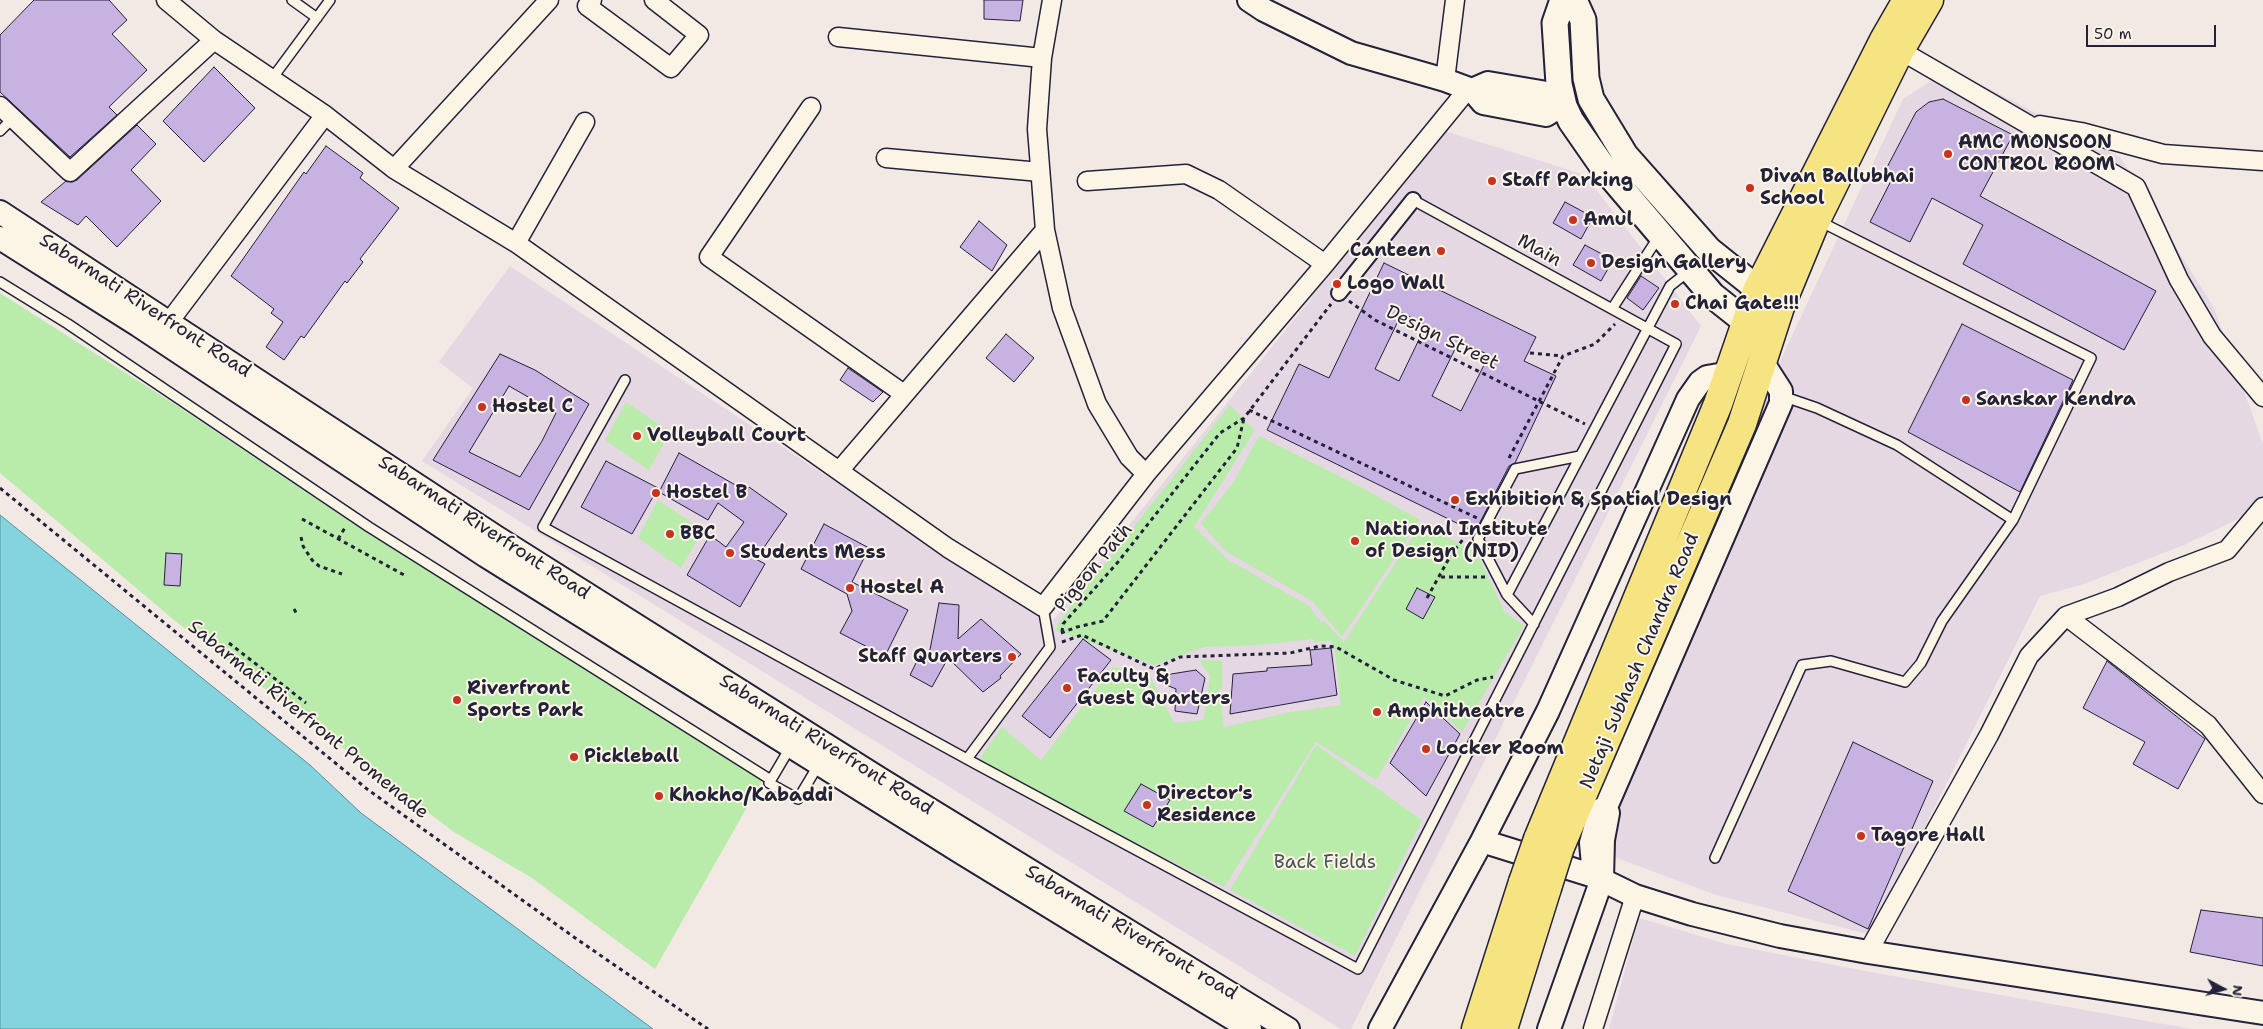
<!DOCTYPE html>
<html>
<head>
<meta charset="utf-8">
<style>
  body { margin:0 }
  #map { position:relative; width:2263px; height:1029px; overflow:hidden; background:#f2e8e4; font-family:"Shantell Sans",sans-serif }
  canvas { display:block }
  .north { position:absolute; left:2198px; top:964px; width:50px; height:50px; -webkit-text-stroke:4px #fcf5e5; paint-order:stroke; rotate:96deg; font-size:14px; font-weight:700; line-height:20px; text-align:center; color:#22223b }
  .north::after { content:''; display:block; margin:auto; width:18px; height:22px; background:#22223b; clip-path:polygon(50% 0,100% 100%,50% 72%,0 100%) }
  .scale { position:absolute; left:2086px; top:25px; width:130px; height:22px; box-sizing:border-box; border:2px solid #22223b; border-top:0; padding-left:6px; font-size:15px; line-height:18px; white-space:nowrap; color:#22223b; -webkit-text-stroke:4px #fcf5e5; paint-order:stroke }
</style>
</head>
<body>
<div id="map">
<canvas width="2263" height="1029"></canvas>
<div class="north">N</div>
<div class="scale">50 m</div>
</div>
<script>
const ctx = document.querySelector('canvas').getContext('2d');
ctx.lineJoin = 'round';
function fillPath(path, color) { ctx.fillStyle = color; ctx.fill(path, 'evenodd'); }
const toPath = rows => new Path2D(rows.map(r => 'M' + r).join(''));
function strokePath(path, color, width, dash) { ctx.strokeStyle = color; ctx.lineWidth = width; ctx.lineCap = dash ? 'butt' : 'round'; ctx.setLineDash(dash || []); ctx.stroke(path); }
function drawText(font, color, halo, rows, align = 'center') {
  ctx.font = font + ' "Shantell Sans",sans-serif'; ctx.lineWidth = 4; ctx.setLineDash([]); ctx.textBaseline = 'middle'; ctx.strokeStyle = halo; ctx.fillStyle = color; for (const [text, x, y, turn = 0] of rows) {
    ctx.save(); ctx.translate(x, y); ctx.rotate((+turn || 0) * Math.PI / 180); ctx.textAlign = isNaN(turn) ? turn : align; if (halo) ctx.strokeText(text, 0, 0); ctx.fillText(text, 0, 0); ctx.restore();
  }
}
fillPath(toPath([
  [1957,72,2120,157,2214,308,2263,444,2263,507,2184,545,2081,585,2040,596,1871,935,1716,895,1617,858,1586,837,1709,541,1767,389,1903,99,1932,80],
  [1445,131,1585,175,1701,326,1351,1029,1341,1029,422,461,473,388,439,362,510,266,1050,624],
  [1639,918,1727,944,1870,972,2192,1029,1609,1029]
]), '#e5d8e3');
fillPath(toPath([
  [0,293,179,407,349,521,763,779,655,969,532,878,454,832,174,620,0,473],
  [626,402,670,432,649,470,605,440],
  [1230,405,1255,430,1194,527,1227,559,1309,606,1321,622,1324,621,1344,642,1421,524,1477,553,1504,611,1524,626,1462,732,1424,697,1376,780,1316,742,1224,887,976,764,1002,727,1041,760,1113,667,1149,674,1174,723,1204,720,1210,676,1199,660,1222,661,1222,689,1219,689,1224,727,1291,712,1341,705,1335,651,1331,641,1314,642,1313,639,1259,645,1204,647,1154,665,1055,630,1059,622],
  [1259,436,1357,485,1420,520,1342,637,1312,601,1225,551,1201,523,1233,483],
  [658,500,703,530,681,568,638,538],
  [1316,745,1422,820,1355,956,1230,890]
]), '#b9ebab');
const water = toPath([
  [0,515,310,765,361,813,653,1029,0,1029,0,515]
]);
fillPath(water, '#84d4df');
strokePath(water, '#5d8d9d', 1);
const building = toPath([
  [34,0,109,0,127,20,112,34,147,70,109,107,117,115,70,157,0,92,0,35,34,0],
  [984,0,1023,0,1020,21,984,19,984,0],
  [214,67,255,108,204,162,163,121,214,67],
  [1943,99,2013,135,1980,196,2156,291,2124,350,1963,264,1983,225,1932,198,1910,242,1870,222,1893,177,1884,173,1916,112,1929,102,1943,99],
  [137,125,156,144,131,170,161,201,117,247,86,216,78,225,41,202,66,181,72,182,77,180,137,125],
  [326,146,363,173,360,178,399,208,360,259,363,262,347,283,345,281,304,338,301,336,284,360,266,347,283,322,271,313,274,309,231,276,304,172,306,174,326,146],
  [1565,202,1593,217,1581,239,1553,223,1565,202],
  [979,221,1007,245,992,271,960,247,979,221],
  [1585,245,1613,260,1601,281,1573,265,1585,245],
  [1384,263,1536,337,1524,361,1556,376,1515,463,1509,466,1475,532,1267,430,1299,364,1329,378,1384,263],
  [1402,313,1426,325,1399,381,1375,369,1402,313],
  [1459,341,1489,355,1461,411,1432,396,1459,341],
  [1641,276,1659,288,1643,310,1627,298,1641,276],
  [1962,324,2073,380,2020,492,1908,432,1962,324],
  [1006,334,1034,358,1014,382,986,358,1006,334],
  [500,354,535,370,589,404,529,510,433,460,500,354],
  [509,386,556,413,542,441,520,477,469,452,509,386],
  [848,368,883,392,873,402,840,380,848,368],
  [679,453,746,491,749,487,787,514,756,559,765,564,740,607,687,575,710,535,726,547,744,522,718,503,708,520,659,492,679,453],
  [606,461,658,488,632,534,581,507,606,461],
  [824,524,869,548,852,582,908,610,885,656,840,633,852,611,847,594,801,569,824,524],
  [166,553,182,554,180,586,164,585,166,553],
  [1417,588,1435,597,1423,619,1406,609,1417,588],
  [939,603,959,605,958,639,981,619,1021,654,1000,676,1001,678,983,692,948,658,932,687,910,675,922,651,929,655,939,603],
  [1083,639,1111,660,1050,738,1022,716,1083,639],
  [1331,648,1337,695,1230,714,1233,674,1267,671,1267,668,1312,665,1310,650,1331,648],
  [2107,661,2205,739,2178,789,2133,764,2145,742,2083,708,2107,661],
  [1196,670,1205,678,1197,714,1175,711,1176,689,1162,683,1171,674,1196,670],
  [1426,702,1460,734,1426,796,1390,763,1426,702],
  [1853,742,1933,781,1868,929,1788,891,1853,742],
  [1141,784,1170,800,1153,827,1124,811,1141,784],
  [2201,910,2263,918,2263,966,2190,952,2201,910]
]);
fillPath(building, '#c8b2e2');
strokePath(building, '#22223b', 1);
const service = toPath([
  [292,0,317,18],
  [271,80,330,0],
  [0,131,13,118],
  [1819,221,2091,358,2013,520],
  [0,282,68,324,369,527,771,780,791,746],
  [1612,309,1659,236],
  [625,380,543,527,976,764,1358,969,1676,344,1413,200],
  [1507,595,1478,539,1515,469,1580,456],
  [1534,624,1507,595,1670,286,1689,271],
  [967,759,1050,647,1043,607],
  [771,780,769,783,798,799,819,764],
  [1715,858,1802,665,1831,661,1905,682,1921,663,1942,621,2013,520,1897,445,1817,408,1782,396]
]);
const pedestrian = toPath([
  [1339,293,1413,200]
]);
const minor = toPath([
  [166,0,214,40,325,115,394,169,516,243,839,471,1045,230,1037,129,1042,58,1052,0],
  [592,0,587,6,671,68,699,35,654,0],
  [838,37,1042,58],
  [1891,45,2136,187,2179,280,2212,336,2263,397],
  [1445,80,1455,0],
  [0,106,70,172,214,40],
  [811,107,709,257,904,394],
  [2040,125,2081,132,2163,154,2263,161],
  [886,158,1040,172],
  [394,169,549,0],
  [1087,181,1186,174,1219,190,1325,264],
  [1045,230,1062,308,1097,404,1129,457,1146,474],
  [516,243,585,122],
  [169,322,325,115],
  [839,471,948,548,1043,607,1146,474,1325,264,1468,89],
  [2263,507,2227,550,2169,572,2118,597,2066,616,2208,725,2263,794],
  [1868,952,1989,735,2029,656,2066,616],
  [1593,1029,1635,896]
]);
const tertiary = toPath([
  [1249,0,1264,10,1351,53,1445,80,1472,90,1483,103,1546,115,1560,106,1547,93,1488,83,1472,90],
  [0,212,496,537,880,779,1288,1029],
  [0,238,138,325,486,556,962,853,1250,1029],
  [1606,807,1781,403,1781,391,1763,363],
  [1482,841,1594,876,1635,896,1692,914,1780,936,1868,952,2263,1013],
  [1380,1029,1482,841,1548,711,1688,399,1700,382,1707,377,1730,373],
  [1549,1029,1602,879,1603,840,1608,813,1606,807,1600,810,1591,843,1594,876]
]);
const secondary = toPath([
  [1563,0,1555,23,1559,84,1564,106,1571,121,1603,167,1712,295,1746,322,1763,331],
  [1574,0,1583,20,1586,78,1591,99,1625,155,1709,250,1774,302]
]);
const primary = toPath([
  [1538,839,1718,404,1757,291,1884,40,1907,0],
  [1560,847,1742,424,1780,307,1816,220,1900,50,1929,0],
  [1476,1029,1523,882],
  [1503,1029,1547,888]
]);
strokePath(service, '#22223b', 12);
strokePath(pedestrian, '#22223b', 18);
strokePath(minor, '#22223b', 21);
strokePath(tertiary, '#22223b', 26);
strokePath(secondary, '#22223b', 29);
strokePath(primary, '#22223b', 31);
strokePath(toPath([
  [1349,301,1375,320,1585,424],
  [1530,353,1563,356],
  [1249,410,1477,518],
  [1509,458,1563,356,1595,344,1615,324],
  [0,488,367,789,578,940,708,1029],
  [302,519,406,576],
  [301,537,303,546,312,560,319,566,342,574],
  [338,539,346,526],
  [1441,577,1485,577],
  [1427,598,1452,553,1465,537],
  [294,609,298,616],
  [1062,632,1063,624,1118,562,1220,433,1244,418,1331,304],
  [1061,633,1077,627,1103,621,1237,448,1244,418],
  [1062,642,1082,635,1154,669,1180,657,1290,653,1320,646,1336,647,1394,680,1445,696,1477,680,1493,677],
  [229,643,306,703]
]), '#22223b', 3, [4, 4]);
strokePath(service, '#fcf5e5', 9);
strokePath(pedestrian, '#fcf5e5', 14);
strokePath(minor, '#fcf5e5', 18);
strokePath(tertiary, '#fcf5e5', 22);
strokePath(secondary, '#fcf5e5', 25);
strokePath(primary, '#f6e381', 28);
const primaryBridge = toPath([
  [1523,882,1538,839],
  [1547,888,1560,847]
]);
strokePath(primaryBridge, '#22223b', 31, []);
strokePath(primaryBridge, '#f6e381', 28);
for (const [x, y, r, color] of [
  [1948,154,5,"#c8321e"],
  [1492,181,5,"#c8321e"],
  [1750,188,5,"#c8321e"],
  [1573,220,5,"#c8321e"],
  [1441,251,5,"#c8321e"],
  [1591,263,5,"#c8321e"],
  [1337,284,5,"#c8321e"],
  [1675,304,5,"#c8321e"],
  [1966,400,5,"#c8321e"],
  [482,407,5,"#c8321e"],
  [637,436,5,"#c8321e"],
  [656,493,5,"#c8321e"],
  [1455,500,5,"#c8321e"],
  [670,534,5,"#c8321e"],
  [1355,541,5,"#c8321e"],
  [730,553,5,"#c8321e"],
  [850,588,5,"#c8321e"],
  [1012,657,5,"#c8321e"],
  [1067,688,5,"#c8321e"],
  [457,700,5,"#c8321e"],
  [1377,712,5,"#c8321e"],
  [1426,749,5,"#c8321e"],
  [574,757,5,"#c8321e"],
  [659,796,5,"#c8321e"],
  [1147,805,5,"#c8321e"],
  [1861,836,5,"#c8321e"]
]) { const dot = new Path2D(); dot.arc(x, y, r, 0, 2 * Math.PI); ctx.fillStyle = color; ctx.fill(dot); strokePath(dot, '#fcf5e5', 2); }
drawText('bold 19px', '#22223b', '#fcf5e5', [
  ["AMC MONSOON",1958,143],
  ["CONTROL ROOM",1958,165],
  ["Divan Ballubhai",1760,177],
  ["School",1760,199],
  ["Staff Parking",1502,181],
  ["Amul",1583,220],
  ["Canteen",1431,251,"right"],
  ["Design Gallery",1601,263],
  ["Logo Wall",1347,284],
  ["Chai Gate!!!",1685,304],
  ["Sanskar Kendra",1976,400],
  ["Hostel C",492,407],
  ["Volleyball Court",647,436],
  ["Hostel B",666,493],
  ["Exhibition & Spatial Design",1465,500],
  ["National Institute",1365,530],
  ["of Design (NID)",1365,552],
  ["BBC",680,534],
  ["Students Mess",740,553],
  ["Hostel A",860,588],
  ["Staff Quarters",1002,657,"right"],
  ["Faculty &",1077,677],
  ["Guest Quarters",1077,699],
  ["Riverfront",467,689],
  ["Sports Park",467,711],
  ["Amphitheatre",1387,712],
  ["Locker Room",1436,749],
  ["Pickleball",584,757],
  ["Director's",1157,794],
  ["Residence",1157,816],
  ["Khokho/Kabaddi",669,796],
  ["Tagore Hall",1871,836]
], 'left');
drawText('19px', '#22223b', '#fcf5e5', [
  ["Main",1539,251,29],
  ["Sabarmati Riverfront Road",145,306,33],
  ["Design Street",1442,338,26],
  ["Sabarmati Riverfront Road",484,528,33],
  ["Pigeon Path",1094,568,-50],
  ["Netaji Subhash Chandra Road",1640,661,-67],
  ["Sabarmati Riverfront Promenade",308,720,39],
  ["Sabarmati Riverfront Road",826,745,32],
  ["Sabarmati Riverfront road",1131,933,31]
]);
drawText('19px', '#485457', '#fcf5e5', [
  ["Back Fields",1325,863]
]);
</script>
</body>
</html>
